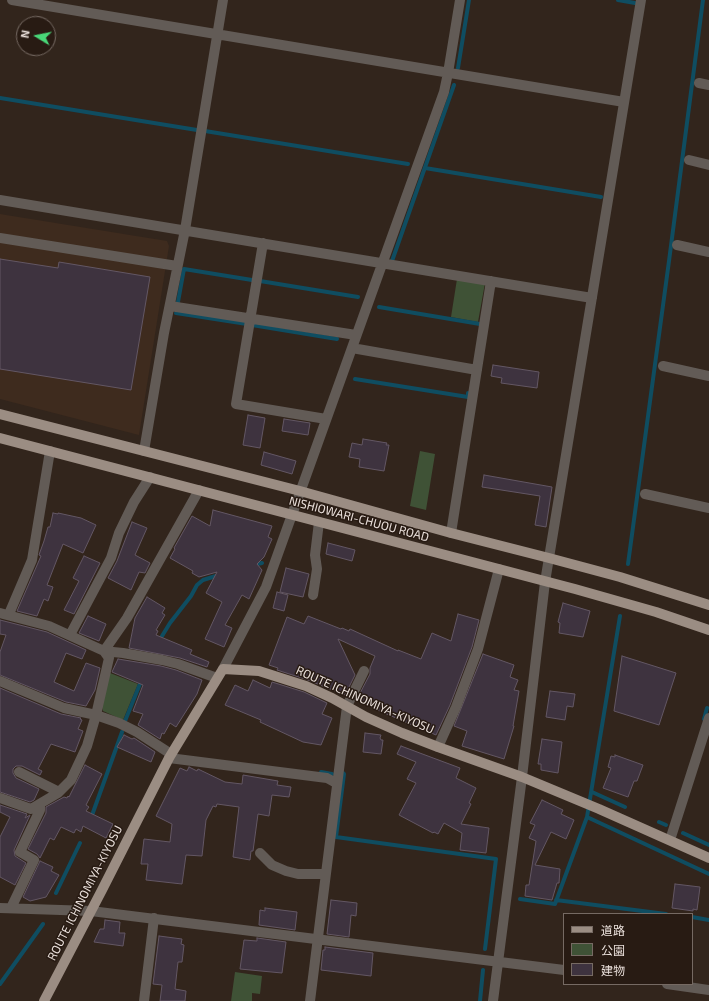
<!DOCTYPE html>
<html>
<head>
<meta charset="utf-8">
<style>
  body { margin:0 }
  #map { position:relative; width:709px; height:1001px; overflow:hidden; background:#32251c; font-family:"Exo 2","Noto Sans JP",sans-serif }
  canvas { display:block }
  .legend { position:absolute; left:563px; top:913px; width:130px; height:72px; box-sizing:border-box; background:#281b13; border:1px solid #766a63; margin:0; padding:5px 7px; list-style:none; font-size:12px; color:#eae0db }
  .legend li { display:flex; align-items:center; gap:8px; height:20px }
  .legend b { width:20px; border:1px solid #766a63 }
  .north { position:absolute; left:16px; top:16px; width:40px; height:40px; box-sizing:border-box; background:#281b13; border:1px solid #766a63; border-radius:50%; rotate:280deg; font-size:11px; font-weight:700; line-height:16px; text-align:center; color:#eae0db }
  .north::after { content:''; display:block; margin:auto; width:14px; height:18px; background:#49d778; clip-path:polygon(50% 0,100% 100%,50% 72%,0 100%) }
</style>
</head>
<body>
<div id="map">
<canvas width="709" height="1001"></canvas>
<ul class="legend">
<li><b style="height:5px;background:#9b8d83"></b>道路</li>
<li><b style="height:11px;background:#3f5236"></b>公園</li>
<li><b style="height:11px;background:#3e333f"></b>建物</li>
</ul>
<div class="north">N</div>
</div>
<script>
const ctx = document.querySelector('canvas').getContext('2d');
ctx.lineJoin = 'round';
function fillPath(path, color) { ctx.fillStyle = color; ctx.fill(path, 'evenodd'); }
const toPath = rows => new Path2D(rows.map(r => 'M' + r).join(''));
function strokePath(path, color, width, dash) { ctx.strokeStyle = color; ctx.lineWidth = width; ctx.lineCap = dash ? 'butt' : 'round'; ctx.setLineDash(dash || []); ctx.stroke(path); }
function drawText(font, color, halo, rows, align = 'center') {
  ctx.font = font + ' "Exo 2",sans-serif'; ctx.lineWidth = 3; ctx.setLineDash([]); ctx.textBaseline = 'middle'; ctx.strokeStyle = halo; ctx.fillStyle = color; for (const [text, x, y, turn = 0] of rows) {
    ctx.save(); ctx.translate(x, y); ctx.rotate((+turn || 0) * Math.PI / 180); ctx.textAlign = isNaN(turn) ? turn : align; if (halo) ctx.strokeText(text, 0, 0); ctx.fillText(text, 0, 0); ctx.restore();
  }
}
fillPath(toPath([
  [0,214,167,241,169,246,139,435,0,399]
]), '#3e2b1e');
fillPath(toPath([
  [457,279,485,283,478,322,451,317],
  [420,451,435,454,426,510,410,506],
  [110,673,138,684,123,720,103,711,101,704],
  [235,972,262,976,260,994,252,993,252,1001,231,1001]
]), '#3f5236');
strokePath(toPath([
  [618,0,635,3],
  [458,68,469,0],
  [0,98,197,130],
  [205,131,408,164],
  [425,168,601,197],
  [392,261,454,85],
  [260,281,358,297],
  [178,302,184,269,252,280],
  [379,307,480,324],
  [176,313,247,324],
  [252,325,337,339],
  [355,379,468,397,468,393],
  [628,564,669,261,703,0],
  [253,565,262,563],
  [620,616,587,817,709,874],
  [159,641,170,623,191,596,197,585,203,580,219,575],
  [704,719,707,708],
  [125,721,142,679],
  [321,772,332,774],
  [343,773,344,774,336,837,496,859,485,949],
  [592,792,625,807],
  [91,818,122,732],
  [659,822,666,825],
  [683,833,709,845],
  [56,893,80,843],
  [520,899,555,904,587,817],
  [556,900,666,914],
  [692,917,709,920],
  [0,984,43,924],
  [480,1001,483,970]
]), '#0f4d61', 4);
const building = toPath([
  [0,259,58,268,59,262,150,277,131,390,0,369,0,259],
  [493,365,539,372,537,388,501,383,502,378,491,376,493,365],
  [248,415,265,418,260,448,243,445,248,415],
  [284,419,310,423,308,435,282,431,284,419],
  [363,439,387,443,386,445,389,445,384,471,359,467,360,459,349,457,352,443,362,445,363,439],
  [264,452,296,461,292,474,261,465,264,452],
  [484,475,552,487,546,527,535,525,540,496,482,487,484,475],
  [213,510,272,526,268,537,272,539,264,557,257,564,262,570,249,599,242,595,225,625,232,628,224,647,205,639,222,602,206,593,217,572,199,577,192,573,193,571,170,558,175,549,174,548,192,516,210,526,213,510],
  [53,513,58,514,58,513,81,518,96,525,83,553,63,544,47,585,53,587,48,601,44,599,37,616,17,611,41,556,39,555,40,552,44,541,48,527,50,527,53,513],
  [132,522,147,528,135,555,150,563,145,573,139,572,131,590,108,578,117,561,132,522],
  [328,543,355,550,352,561,326,554,328,543],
  [84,556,100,563,74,614,64,610,79,581,73,578,84,556],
  [286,568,309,574,303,597,280,592,286,568],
  [277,592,288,595,284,611,273,608,277,592],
  [147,597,165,608,162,613,165,615,156,630,158,631,156,635,192,650,190,654,209,662,207,667,180,658,129,648,135,618,147,597],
  [563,603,590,611,583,637,559,633,560,623,558,622,563,603],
  [458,614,479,620,472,647,450,705,436,735,375,709,357,699,370,674,370,668,375,656,338,639,355,675,345,695,308,680,277,670,278,668,269,665,287,617,304,624,308,616,341,629,342,628,349,631,350,629,398,651,398,650,421,659,432,633,451,641,458,614],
  [88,616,106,624,99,641,79,633,88,616],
  [0,620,47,632,86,650,82,659,66,653,54,682,74,691,86,663,100,668,95,690,86,706,66,702,0,675,0,652,6,635,0,634,0,620],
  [483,654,514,665,510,677,518,680,514,690,519,691,513,726,514,726,504,759,462,746,467,731,454,726,483,654],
  [622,656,676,673,659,725,614,711,622,656],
  [118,659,161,666,176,670,202,680,197,694,176,727,170,723,164,734,162,733,160,739,138,725,143,714,133,711,143,685,112,672,118,659],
  [253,680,270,688,272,682,304,692,327,703,322,714,332,718,321,745,303,742,260,722,261,720,225,705,235,685,248,691,253,680],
  [0,688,61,714,81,718,80,719,82,720,78,729,83,731,75,752,51,744,38,769,42,771,40,775,22,766,16,766,13,769,13,773,16,778,39,789,34,800,30,802,0,792,0,688],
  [550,691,575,694,573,707,567,706,565,720,546,717,550,691],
  [365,733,381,735,380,738,381,740,383,740,381,754,363,752,365,733],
  [124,735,132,739,134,738,155,752,151,762,117,747,124,735],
  [542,739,562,742,558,773,541,770,541,764,538,764,542,739],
  [401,746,460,768,456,778,476,788,469,803,471,804,461,824,489,828,486,853,460,850,462,833,444,823,438,834,434,832,433,833,399,815,416,783,407,779,416,762,397,754,401,746],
  [615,755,643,765,637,781,634,781,628,797,603,788,611,768,608,767,611,756,615,757,615,755],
  [85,765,102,774,86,805,89,807,86,811,113,824,106,838,83,826,81,832,76,829,74,833,61,827,54,840,50,838,40,858,37,854,28,849,46,813,46,807,64,797,67,798,68,796,69,797,85,765],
  [189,767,197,771,198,769,225,782,242,784,243,775,278,781,277,785,291,787,289,797,272,795,269,816,258,814,253,851,251,851,250,860,233,857,239,807,217,804,216,807,213,806,206,820,202,856,186,855,182,884,146,880,148,864,141,864,144,839,170,842,172,824,156,816,180,768,187,771,189,767],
  [542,800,563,810,561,814,574,820,566,839,551,832,535,865,560,869,559,883,557,883,552,900,525,896,526,885,529,885,536,841,529,838,535,825,530,823,542,800],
  [0,805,27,814,25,818,30,815,14,850,15,856,26,863,15,885,0,877,0,837,10,817,0,812,0,805],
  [40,861,53,867,51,871,59,875,46,897,30,901,23,897,40,861],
  [675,884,700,887,697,910,693,909,693,911,672,908,675,884],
  [331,900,357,903,356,916,351,915,349,937,327,934,331,900],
  [265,908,297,912,295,930,259,925,260,910,265,911,265,908],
  [105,920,120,922,119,933,125,933,123,946,94,942,100,929,104,929,105,920],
  [159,936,182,939,181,944,184,945,182,962,178,962,175,989,186,991,185,1001,160,1001,162,985,153,984,159,936],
  [257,938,286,942,282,973,240,969,244,940,257,941,257,938],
  [325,947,373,953,371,976,321,970,323,950,325,950,325,947]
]);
fillPath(building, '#3e333f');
strokePath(building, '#635764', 1);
strokePath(toPath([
  [12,0,624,102],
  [699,83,709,85],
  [689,160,709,165],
  [0,200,592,298],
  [0,238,177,266],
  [263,243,236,404,326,419],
  [677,245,709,252],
  [170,306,356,335],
  [352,348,477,370],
  [663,366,709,376],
  [144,451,164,333,185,230,223,0],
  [645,494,709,508],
  [451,533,491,281],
  [313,595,317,569,315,555,319,522],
  [0,613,49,626,104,651,109,658,96,715,87,746,71,780,58,793,31,809,0,798],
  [9,614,32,560,50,451],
  [70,635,111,558,119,533,134,502,150,477],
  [104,651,127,618,199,490],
  [106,654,113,652,123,653,162,660,178,664,217,678],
  [223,669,266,587,444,92,448,73,460,0],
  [0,681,64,708,96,715,119,723,137,732,171,754],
  [438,747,456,707,478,649,499,569],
  [169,758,327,778,336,783],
  [19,772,59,792],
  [670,840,709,718],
  [260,853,272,865,286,871,298,874,325,874],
  [0,908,91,911,564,970],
  [11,908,34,860,20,852,40,810,40,804],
  [667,984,709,990],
  [144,1001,154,918],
  [310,1001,347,706,364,671],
  [493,1001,522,777,545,582,641,0]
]), '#625b56', 10);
strokePath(toPath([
  [0,414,300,491,451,533,549,558,620,577,709,605],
  [0,438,575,589,656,612,709,630],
  [44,1001,102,890,169,758,223,669,259,671,306,686,332,698,366,717,402,733,438,747,522,777,599,809,709,858]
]), '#9b8d83', 10);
drawText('12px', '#eae0db', '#281b13', [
  ["NISHIOWARI-CHUOU ROAD",359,519,15],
  ["ROUTE ICHINOMIYA-KIYOSU",365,700,24],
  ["ROUTE ICHINOMIYA-KIYOSU",85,893,-63]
]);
</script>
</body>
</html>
